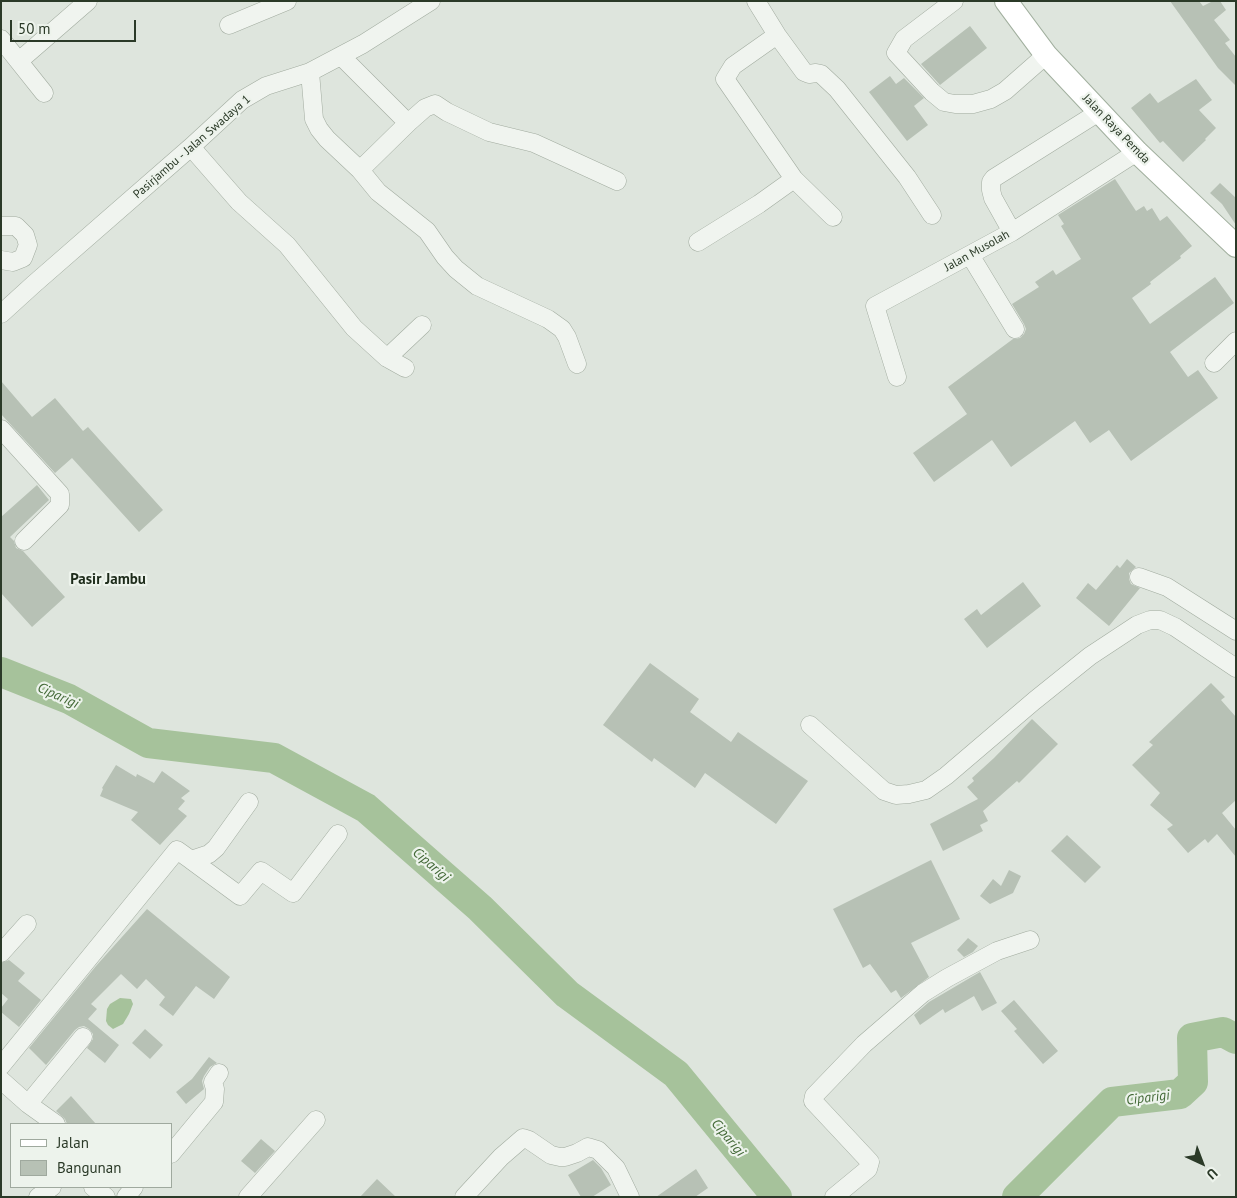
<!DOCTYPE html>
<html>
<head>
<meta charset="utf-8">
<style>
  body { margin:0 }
  #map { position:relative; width:1237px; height:1198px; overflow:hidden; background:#dee5dd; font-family:"PT Sans",sans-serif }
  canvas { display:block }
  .frame { position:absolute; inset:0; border:2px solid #2b3a28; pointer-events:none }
  .legend { position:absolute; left:10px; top:1123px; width:162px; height:65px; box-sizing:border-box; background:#edf3ec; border:1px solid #9fa99e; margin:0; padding:6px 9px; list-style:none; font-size:15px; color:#2b3a28 }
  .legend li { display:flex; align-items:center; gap:10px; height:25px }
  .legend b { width:25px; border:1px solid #9fa99e }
  .north { position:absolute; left:1177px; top:1138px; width:50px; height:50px; -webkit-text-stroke:4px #edf3ec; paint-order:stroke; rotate:137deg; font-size:14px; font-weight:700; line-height:20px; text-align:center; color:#2b3a28 }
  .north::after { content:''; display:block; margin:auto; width:18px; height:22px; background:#2b3a28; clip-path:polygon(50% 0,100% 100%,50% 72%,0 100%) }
  .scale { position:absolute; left:10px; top:20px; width:126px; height:22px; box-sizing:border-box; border:2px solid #2b3a28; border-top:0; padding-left:6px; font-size:15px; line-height:18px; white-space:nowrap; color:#2b3a28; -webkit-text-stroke:4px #edf3ec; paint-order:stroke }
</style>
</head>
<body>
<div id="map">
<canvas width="1237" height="1198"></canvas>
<div class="frame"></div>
<ul class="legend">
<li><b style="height:6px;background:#fff"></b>Jalan</li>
<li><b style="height:14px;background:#b7c1b5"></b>Bangunan</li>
</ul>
<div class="north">U</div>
<div class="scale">50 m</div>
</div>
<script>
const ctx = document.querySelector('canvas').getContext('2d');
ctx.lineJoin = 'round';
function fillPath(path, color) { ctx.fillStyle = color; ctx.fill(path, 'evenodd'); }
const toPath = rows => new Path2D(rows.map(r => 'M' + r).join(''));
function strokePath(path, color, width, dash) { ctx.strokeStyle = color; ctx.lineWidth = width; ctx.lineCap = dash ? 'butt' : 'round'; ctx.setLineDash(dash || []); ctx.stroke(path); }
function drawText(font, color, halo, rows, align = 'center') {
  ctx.font = font + ' "PT Sans",sans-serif'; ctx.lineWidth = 4.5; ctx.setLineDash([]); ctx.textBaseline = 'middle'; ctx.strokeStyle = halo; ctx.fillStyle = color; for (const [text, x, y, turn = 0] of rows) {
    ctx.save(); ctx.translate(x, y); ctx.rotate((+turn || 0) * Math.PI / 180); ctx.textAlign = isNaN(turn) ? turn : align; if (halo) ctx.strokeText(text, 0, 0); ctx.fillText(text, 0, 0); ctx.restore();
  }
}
fillPath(toPath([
  [120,998,131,999,133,1004,129,1014,123,1024,113,1029,108,1025,106,1021,107,1009,110,1004]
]), '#a6c29b');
strokePath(toPath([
  [1,672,69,699,148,743,274,758,366,808,480,908,567,994,676,1074,777,1197],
  [1017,1197,1112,1102,1180,1094,1193,1082,1192,1038,1223,1032,1236,1039]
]), '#a6c29b', 30);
fillPath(toPath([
  [1170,1,1199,1,1203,6,1213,1,1220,1,1226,10,1214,20,1230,40,1225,43,1236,57,1236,86,1218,68],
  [970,26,987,48,940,85,921,64],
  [890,76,896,84,904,78,924,98,914,106,928,125,907,141,869,92],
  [1196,79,1212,100,1199,110,1216,128,1205,139,1206,140,1183,162,1163,141,1160,143,1131,108,1150,93,1158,103],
  [1115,179,1136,211,1144,206,1147,211,1152,208,1160,221,1167,216,1192,246,1180,256,1181,258,1150,282,1151,284,1132,298,1150,324,1215,277,1234,303,1170,352,1188,377,1198,370,1218,398,1131,461,1109,430,1090,443,1075,421,1011,467,992,440,934,482,913,453,967,414,948,387,1013,339,1020,338,1024,334,1026,329,1024,324,1012,304,1039,287,1035,282,1053,270,1056,275,1081,259,1061,226,1064,224,1058,215],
  [1220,183,1236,198,1236,225,1222,204,1210,193],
  [1,381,32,417,55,398,83,431,88,427,163,510,139,532,72,458,55,473,1,414],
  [37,485,49,500,10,537,14,541,16,548,23,551,65,597,32,627,1,593,1,517],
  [1127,559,1136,567,1129,573,1129,579,1131,584,1140,588,1109,626,1076,598,1088,583,1096,590,1117,565,1120,568],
  [1023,582,1041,606,987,648,964,619,977,609,981,615],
  [650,663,699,699,690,712,731,742,738,732,808,781,776,824,705,773,695,788,654,758,652,762,603,725],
  [1211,683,1225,697,1221,700,1236,717,1236,800,1222,813,1236,830,1236,857,1217,834,1208,843,1205,839,1188,853,1167,829,1173,825,1150,805,1160,793,1132,765,1153,745,1149,742],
  [1032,719,1058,744,1019,783,1017,781,983,811,988,821,980,825,983,831,943,851,930,824,978,799,967,787,974,781,972,778,994,758],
  [116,765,136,777,137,774,154,783,162,771,190,791,181,798,185,801,178,809,187,816,160,845,131,820,138,812,100,796,103,789,102,788],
  [1067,835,1101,867,1085,883,1051,851],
  [931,860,960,919,911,943,929,977,901,998,896,990,891,993,870,964,863,968,833,909],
  [1009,870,1021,876,1013,893,990,904,980,896,993,879,1001,886],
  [147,909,230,977,214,999,196,986,173,1016,159,1005,165,997,146,979,137,989,121,974,91,1004,97,1009,88,1019,119,1045,105,1063,87,1048,93,1039,93,1034,89,1029,84,1026,79,1027,75,1030,46,1065,29,1048,96,966],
  [968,938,978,946,973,952,964,957,957,950],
  [9,960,25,973,18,981,41,1000,19,1027,1,1012,1,1008,8,999,1,993,1,963],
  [980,972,997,1003,982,1011,974,996,945,1013,943,1009,920,1025,914,1015,929,1002],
  [1014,1000,1058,1051,1043,1064,1014,1031,1017,1029,1001,1011],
  [145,1029,163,1045,150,1059,132,1043],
  [209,1057,217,1063,210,1067,204,1076,202,1081,204,1089,186,1104,176,1092,192,1079],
  [71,1096,96,1124,67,1124,65,1119,56,1111],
  [261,1139,275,1151,255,1173,241,1161],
  [593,1160,601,1168,611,1185,592,1197,581,1197,568,1175],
  [696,1169,708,1188,695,1197,656,1197],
  [377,1179,396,1197,360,1197]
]), '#b7c1b5');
const minor = toPath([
  [756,1,777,35,804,72,809,74,816,73,821,74,837,89,907,177,932,215],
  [954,1,904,39,896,53,932,92,944,102,955,104,973,104,991,99,1005,91,1046,55],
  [229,25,287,1],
  [777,35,733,66,725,79,794,179,833,217],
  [1,39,44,93],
  [341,56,408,123],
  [19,61,88,1],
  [310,72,314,119,319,129,327,139,360,170,378,192,427,231,445,257,456,269,477,286,548,319,562,329,567,337,577,364],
  [191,147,239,202,287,245,354,328,387,358,405,368],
  [360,170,408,123,425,108,435,104,447,112,489,132,534,143,617,181],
  [1,226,16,226,25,235,28,245,23,258,13,262,1,260],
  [1012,232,993,198,991,190,991,182,994,178,1099,112],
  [698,242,759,204,794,179],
  [970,255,1015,329],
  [1,314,34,284,191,147,242,100,266,86,310,72,363,44,431,1],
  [387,358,422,325],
  [1214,363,1236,341],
  [897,377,875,306,1012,232,1137,152],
  [1,429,60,494,60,505,24,541],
  [1139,577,1167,587,1236,631],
  [810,725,884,791,896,795,909,794,926,790,946,776,1034,701,1090,656,1137,625,1150,620,1160,620,1175,627,1236,668],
  [191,860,240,896,261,871,293,893,338,834],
  [1,953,27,924],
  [1,1066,177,850,191,860,209,854,216,848,249,802],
  [1,1080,28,1104,56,1124],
  [28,1104,83,1037],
  [171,1154,214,1102,215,1089,213,1082,219,1073],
  [93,1187,106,1197],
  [38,1197,52,1187],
  [126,1197,134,1187],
  [248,1197,316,1120],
  [464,1197,501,1157,523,1138,529,1140,551,1155,560,1157,565,1157,577,1153,588,1147,598,1150,616,1168,630,1197],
  [834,1197,868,1169,870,1162,813,1101,814,1096,864,1044,923,993,947,978,997,951,1030,940]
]);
const major = toPath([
  [1006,1,1046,55,1137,152,1236,246]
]);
strokePath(minor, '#a1ab9f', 19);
strokePath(major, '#a1af9e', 24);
strokePath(minor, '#f0f4ef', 18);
strokePath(major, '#fff', 22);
drawText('12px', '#2b3a28', '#edf3ec', [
  ["Jalan Raya Pemda",1116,129,46],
  ["Pasirjambu - Jalan Swadaya 1",192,147,-41],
  ["Jalan Musolah",977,251,-29]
]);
drawText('italic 14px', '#436937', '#edf3ec', [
  ["Ciparigi",58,696,24],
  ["Ciparigi",431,865,41],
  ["Ciparigi",1148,1098,-7],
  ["Ciparigi",728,1138,50]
]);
drawText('bold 15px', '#1d2b1a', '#edf3ec', [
  ["Pasir Jambu",108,580]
]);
</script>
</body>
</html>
